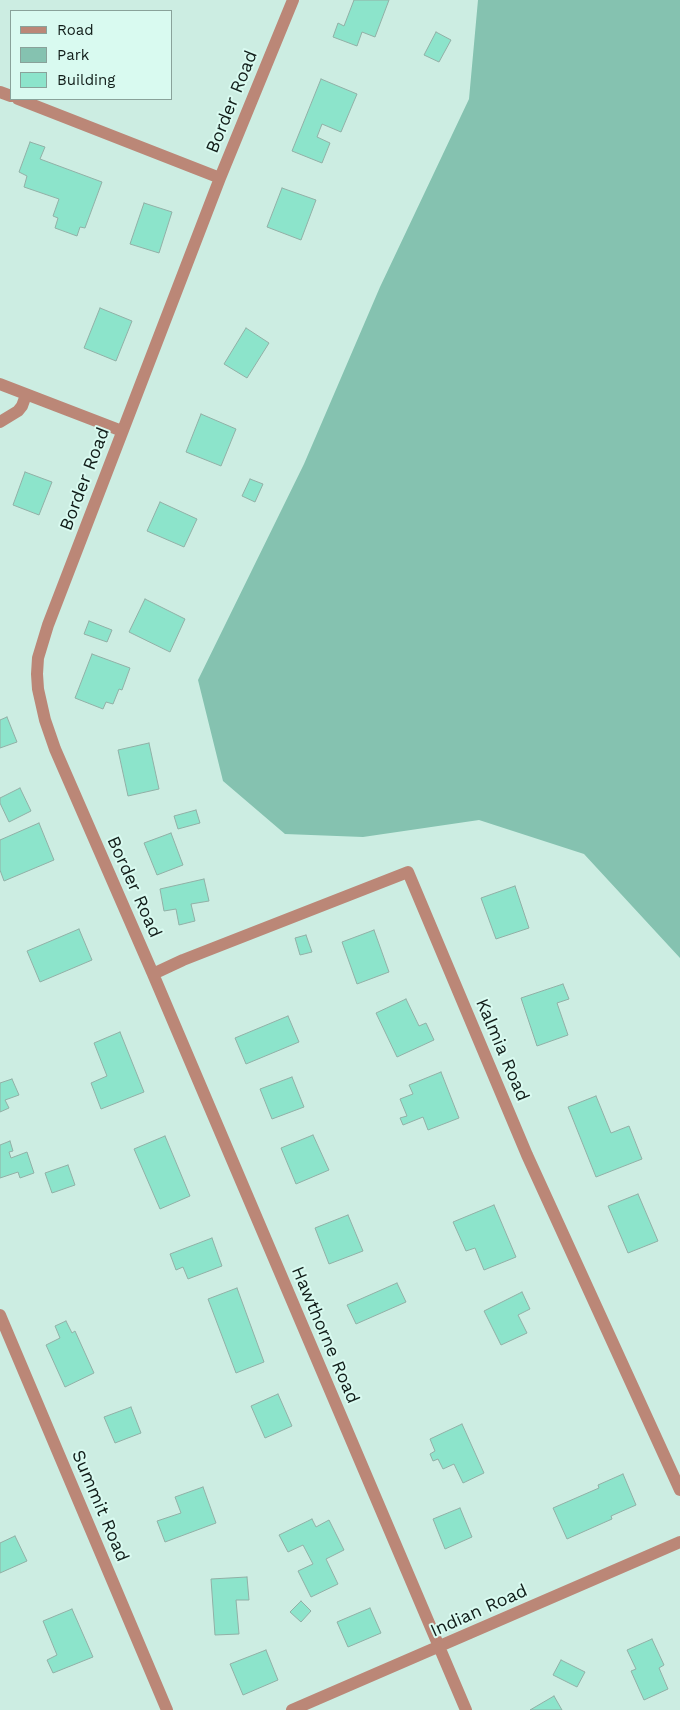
<!DOCTYPE html>
<html>
<head>
<meta charset="utf-8">
<style>
  body { margin:0 }
  #map { position:relative; width:680px; height:1710px; overflow:hidden; background:#ccede2; font-family:"Work Sans",sans-serif }
  canvas { display:block }
  .legend { position:absolute; left:10px; top:10px; width:162px; height:90px; box-sizing:border-box; background:#d9faf0; border:1px solid #89a29a; margin:0; padding:6px 9px; list-style:none; font-size:15px; color:#111d19 }
  .legend li { display:flex; align-items:center; gap:10px; height:25px }
  .legend b { width:25px; border:1px solid #89a29a }
</style>
</head>
<body>
<div id="map">
<canvas width="680" height="1710"></canvas>
<ul class="legend">
<li><b style="height:6px;background:#bb8777"></b>Road</li>
<li><b style="height:14px;background:#85c2b0"></b>Park</li>
<li><b style="height:14px;background:#8ce4cb"></b>Building</li>
</ul>
</div>
<script>
const ctx = document.querySelector('canvas').getContext('2d');
ctx.lineJoin = 'round';
function fillPath(path, color) { ctx.fillStyle = color; ctx.fill(path, 'evenodd'); }
const toPath = rows => new Path2D(rows.map(r => 'M' + r).join(''));
function strokePath(path, color, width, dash) { ctx.strokeStyle = color; ctx.lineWidth = width; ctx.lineCap = dash ? 'butt' : 'round'; ctx.setLineDash(dash || []); ctx.stroke(path); }
function drawText(font, color, halo, rows, align = 'center') {
  ctx.font = font + ' "Work Sans",sans-serif'; ctx.lineWidth = 4; ctx.setLineDash([]); ctx.textBaseline = 'middle'; ctx.strokeStyle = halo; ctx.fillStyle = color; for (const [text, x, y, turn = 0] of rows) {
    ctx.save(); ctx.translate(x, y); ctx.rotate((+turn || 0) * Math.PI / 180); ctx.textAlign = isNaN(turn) ? turn : align; if (halo) ctx.strokeText(text, 0, 0); ctx.fillText(text, 0, 0); ctx.restore();
  }
}
fillPath(toPath([
  [478,0,680,0,680,958,584,854,479,820,363,837,285,834,223,781,198,680,304,464,380,287,469,99]
]), '#85c2b0');
const building = toPath([
  [354,0,389,0,375,37,362,32,357,46,333,37,338,23,344,26,354,0],
  [436,32,451,40,439,62,424,55,436,32],
  [321,79,357,94,341,132,322,124,317,137,330,143,322,163,292,151,321,79],
  [30,142,45,147,40,159,102,182,85,228,80,227,77,236,55,228,58,218,53,216,59,199,24,187,27,176,19,172,30,142],
  [282,188,316,200,301,240,267,227,282,188],
  [144,203,172,212,159,253,130,244,144,203],
  [100,308,132,321,116,361,84,348,100,308],
  [246,328,269,343,247,378,224,364,246,328],
  [201,414,236,429,221,466,186,452,201,414],
  [25,472,52,482,39,515,13,505,25,472],
  [250,479,263,484,255,502,242,496,250,479],
  [160,502,197,519,184,547,147,531,160,502],
  [145,599,185,619,170,652,129,632,145,599],
  [89,621,112,630,107,642,84,634,89,621],
  [92,654,130,668,122,690,119,689,113,704,106,702,103,709,75,698,92,654],
  [7,717,17,742,0,748,0,720,7,717],
  [149,743,159,789,128,796,118,750,149,743],
  [20,788,31,811,9,822,0,803,0,798,20,788],
  [196,810,200,823,178,829,174,816,196,810],
  [39,823,54,860,4,881,0,870,0,840,39,823],
  [171,833,183,865,157,875,144,843,171,833],
  [204,879,209,901,191,904,195,921,179,925,176,909,164,911,160,889,204,879],
  [515,886,529,928,496,939,481,898,515,886],
  [79,929,92,960,40,982,27,951,79,929],
  [374,930,389,972,357,984,342,942,374,930],
  [306,935,312,952,300,955,295,938,306,935],
  [563,984,569,999,557,1003,568,1035,537,1046,521,998,563,984],
  [406,999,419,1026,426,1023,434,1040,397,1057,376,1013,406,999],
  [288,1016,299,1042,246,1064,235,1038,288,1016],
  [120,1032,144,1092,101,1109,91,1083,107,1076,94,1043,120,1032],
  [441,1072,459,1118,428,1130,423,1117,403,1125,400,1118,407,1116,400,1099,413,1094,409,1085,441,1072],
  [292,1077,304,1107,272,1119,260,1089,292,1077],
  [12,1079,19,1095,5,1100,9,1108,0,1112,0,1083,12,1079],
  [596,1096,611,1133,629,1126,642,1159,596,1177,568,1107,596,1096],
  [313,1135,329,1170,296,1184,281,1148,313,1135],
  [165,1136,190,1196,160,1209,134,1149,165,1136],
  [10,1141,13,1151,9,1152,11,1158,27,1152,34,1173,20,1178,18,1172,0,1178,0,1145,10,1141],
  [68,1165,75,1185,52,1193,45,1173,68,1165],
  [638,1194,658,1241,628,1253,608,1206,638,1194],
  [494,1205,516,1257,484,1270,475,1248,466,1251,453,1222,494,1205],
  [348,1215,363,1251,329,1264,315,1228,348,1215],
  [212,1238,222,1266,188,1279,183,1267,176,1270,170,1254,212,1238],
  [397,1283,406,1302,356,1324,347,1305,397,1283],
  [237,1288,264,1362,236,1373,208,1299,237,1288],
  [522,1292,530,1309,518,1315,527,1333,501,1345,484,1311,522,1292],
  [66,1321,72,1333,75,1331,94,1373,65,1387,46,1345,60,1338,55,1326,66,1321],
  [278,1394,292,1426,265,1438,251,1406,278,1394],
  [131,1407,141,1433,115,1443,104,1417,131,1407],
  [462,1424,484,1473,463,1483,454,1464,443,1469,438,1459,433,1461,430,1454,435,1451,430,1439,462,1424],
  [623,1474,636,1505,611,1516,612,1519,567,1539,553,1508,599,1488,598,1485,623,1474],
  [203,1487,216,1523,165,1542,157,1521,181,1513,175,1497,203,1487],
  [460,1508,472,1537,445,1549,433,1519,460,1508],
  [312,1519,316,1527,329,1520,344,1550,326,1559,338,1584,311,1597,298,1571,313,1564,303,1545,288,1552,279,1535,312,1519],
  [15,1536,27,1561,0,1573,0,1543,15,1536],
  [247,1577,249,1600,236,1600,239,1634,215,1635,211,1579,247,1577],
  [301,1601,311,1611,301,1622,290,1612,301,1601],
  [370,1608,381,1633,348,1647,337,1622,370,1608],
  [72,1609,93,1657,53,1673,47,1660,57,1655,43,1621,72,1609],
  [652,1639,664,1665,659,1668,668,1689,644,1700,631,1671,636,1669,627,1650,652,1639],
  [266,1650,278,1680,243,1695,230,1664,266,1650],
  [561,1660,585,1672,577,1687,553,1675,561,1660],
  [554,1696,562,1710,530,1710,554,1696]
]);
fillPath(building, '#8ce4cb');
strokePath(building, '#91b0a6', 1);
strokePath(toPath([
  [293,0,220,178,48,625,38,658,37,674,38,689,45,720,55,749,153,974,466,1710],
  [0,92,11,96],
  [18,99,220,178],
  [0,384,122,431],
  [0,422,18,411,22,406,26,395],
  [153,974,183,960,408,872,527,1155,680,1490],
  [0,1315,167,1710],
  [292,1710,680,1542]
]), '#bb8777', 12);
drawText('18px', '#111d19', '#d9faf0', [
  ["Border Road",232,102,-68],
  ["Border Road",85,479,-69],
  ["Border Road",134,887,66],
  ["Kalmia Road",502,1050,67],
  ["Hawthorne Road",325,1335,67],
  ["Summit Road",100,1506,67],
  ["Indian Road",479,1611,-24]
]);
</script>
</body>
</html>
